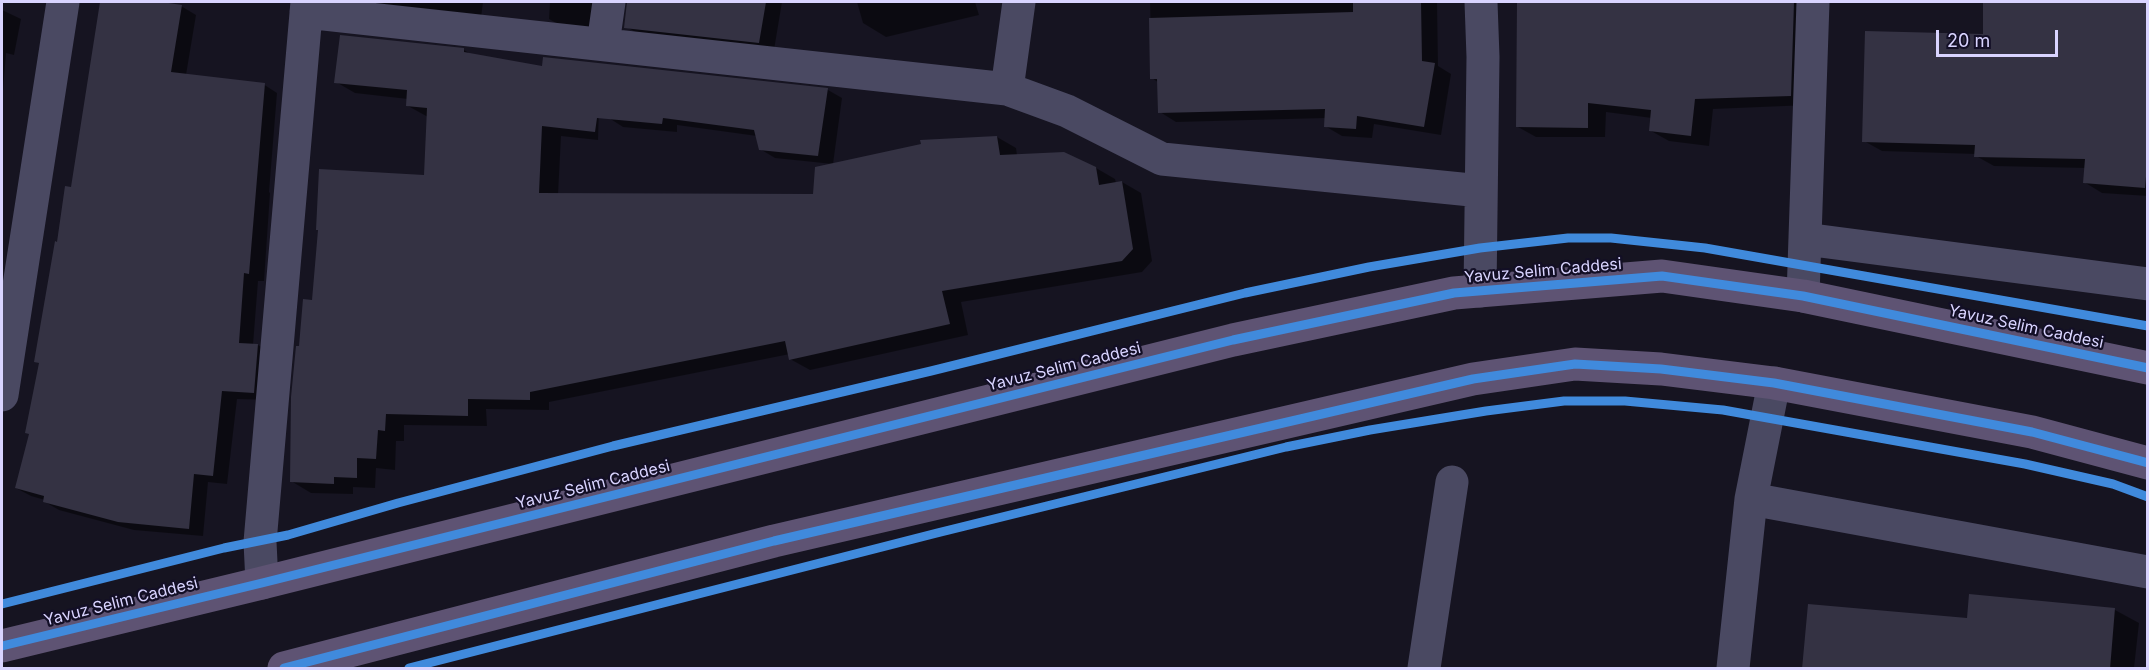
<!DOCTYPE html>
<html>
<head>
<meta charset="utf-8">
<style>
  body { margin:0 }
  #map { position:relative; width:2149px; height:670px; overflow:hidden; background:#161421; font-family:Inter,sans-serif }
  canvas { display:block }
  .frame { position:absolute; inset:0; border:3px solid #d9d4ff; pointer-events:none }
  .scale { position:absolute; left:1936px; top:30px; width:122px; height:27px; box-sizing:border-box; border:3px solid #d9d4ff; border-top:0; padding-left:8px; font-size:18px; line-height:21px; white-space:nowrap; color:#d9d4ff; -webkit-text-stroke:4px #130f26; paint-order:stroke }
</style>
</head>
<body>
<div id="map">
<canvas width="2149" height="670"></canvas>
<div class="frame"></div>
<div class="scale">20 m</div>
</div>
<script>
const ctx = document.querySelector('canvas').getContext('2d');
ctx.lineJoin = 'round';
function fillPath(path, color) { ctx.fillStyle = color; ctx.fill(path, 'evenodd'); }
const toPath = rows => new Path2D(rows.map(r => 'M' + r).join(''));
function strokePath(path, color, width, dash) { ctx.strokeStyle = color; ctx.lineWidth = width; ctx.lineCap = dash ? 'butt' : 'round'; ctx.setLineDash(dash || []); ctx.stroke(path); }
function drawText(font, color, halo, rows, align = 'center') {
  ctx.font = font + ' Inter,sans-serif'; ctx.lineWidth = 4.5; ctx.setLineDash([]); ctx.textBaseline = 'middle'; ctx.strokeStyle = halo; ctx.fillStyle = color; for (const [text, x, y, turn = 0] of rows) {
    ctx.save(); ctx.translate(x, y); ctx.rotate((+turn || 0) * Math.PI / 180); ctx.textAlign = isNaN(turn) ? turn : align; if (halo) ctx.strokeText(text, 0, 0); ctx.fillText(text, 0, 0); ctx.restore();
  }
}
fillPath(toPath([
  [101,2,152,2,181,6,196,15,186,75,263,84,277,93,269,192,270,193,264,281,258,281,253,345,258,345,273,354,269,400,237,399,227,484,208,482,203,536,134,530,59,510,45,502,45,500,31,496,16,488,30,434,40,364,35,361,59,243,72,188],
  [354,2,483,2,481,18],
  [550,2,599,2,598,31,563,27,549,19],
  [632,2,782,2,774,50,642,36,627,27],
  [857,2,975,2,979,15,886,37,863,23],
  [1150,2,1437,2,1438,66,1451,74,1441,135,1374,124,1372,138,1342,136,1325,126,1326,118,1176,122,1160,112,1159,83,1152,78],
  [1517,2,1816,2,1809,105,1713,109,1709,146,1669,141,1651,131,1652,118,1606,112,1605,137,1536,137,1518,127],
  [1984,2,2148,2,2148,196,2102,193,2084,182,2086,168,1994,166,1976,156,1976,154,1882,151,1864,141,1984,36],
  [2,10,21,19,14,55,6,53,2,103],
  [464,50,472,55,543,68,600,74,598,140,561,136,558,195,814,196,997,137,1016,148,1017,155,1096,168,1115,179,1116,183,1122,182,1141,193,1152,261,1142,272,961,302,968,335,810,370,790,359,790,354,549,402,549,410,486,409,487,426,404,425,404,441,396,441,395,470,376,468,375,488,353,487,353,494,311,493,291,481,301,347,314,301,425,176,428,117,408,106,408,99,355,93,336,82],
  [828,90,842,98,833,164,775,158,760,149,757,136,677,125,677,132,623,127,609,118],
  [1971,596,2115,610,2139,623,2134,668,1804,668,1968,620]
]), '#0007');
fillPath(toPath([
  [100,2,162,2,182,5,171,72,265,83,249,274,244,273,239,343,258,344,254,393,222,391,213,476,194,474,189,529,118,522,43,502,44,496,15,488,29,434,25,433,39,363,34,362,55,241,57,242,65,186,71,187],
  [627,2,766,2,759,43,624,28],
  [1353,2,1421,2,1422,61,1435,63,1424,127,1357,116,1356,129,1324,127,1325,109,1158,113,1157,79,1150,79,1149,18,1353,12],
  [1517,2,1794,2,1791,96,1695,99,1691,136,1649,131,1651,110,1588,103,1588,128,1516,127],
  [1983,2,2148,2,2148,154,2145,188,2083,183,2085,159,1974,157,1975,145,1862,142,1865,31,1983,34],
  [340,35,464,48,464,52,542,66,543,57,828,88,818,156,759,150,754,130,663,118,662,124,597,118,595,132,542,126,539,193,813,194,815,167,921,144,920,140,997,136,1000,155,1064,152,1096,167,1099,185,1122,181,1133,249,1122,261,942,291,950,324,789,360,785,341,530,392,530,400,468,399,468,416,386,414,385,431,378,430,376,459,357,458,357,478,334,477,334,484,290,482,291,397,296,346,299,346,303,299,312,300,318,230,316,230,319,169,424,175,427,108,406,106,407,90,334,83],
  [1969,594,2115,608,2110,669,1802,669,1808,604,1967,618]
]), '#343243');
strokePath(toPath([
  [1019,2,1007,89,1067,111,1162,159,1481,191],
  [306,12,1007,89],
  [603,44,609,2],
  [1805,239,2148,284],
  [1480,291,1483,57,1481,2],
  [1803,296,1813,2],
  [2,395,63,2],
  [1751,499,2148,572],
  [262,583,260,542,307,2],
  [1424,668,1452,482],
  [1733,668,1751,499,1774,383]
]), '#4a4962', 33);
strokePath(toPath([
  [2,646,262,583,1233,340,1454,293,1662,276,1803,296,2148,368],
  [284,668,774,541,1473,379,1575,364,1661,369,1774,383,2032,432,2148,463]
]), '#5e5373', 33);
strokePath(toPath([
  [2,604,224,548,288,535,398,503,613,446,931,371,1245,293,1369,267,1480,248,1568,238,1611,238,1705,248,2148,326],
  [2,646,262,583,1233,340,1454,293,1662,276,1803,296,2148,368],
  [284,668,774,541,1473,379,1575,364,1661,369,1774,383,2032,432,2148,463],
  [409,668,937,533,1286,447,1370,430,1486,411,1564,401,1625,401,1723,410,2025,464,2113,484,2148,497]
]), '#408adc', 9);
drawText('16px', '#d9d4ff', '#130f26', [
  ["Yavuz Selim Caddesi",1543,271,-5],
  ["Yavuz Selim Caddesi",2026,327,12],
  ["Yavuz Selim Caddesi",1064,367,-14],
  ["Yavuz Selim Caddesi",593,485,-14],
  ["Yavuz Selim Caddesi",121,602,-14]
]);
</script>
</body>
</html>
